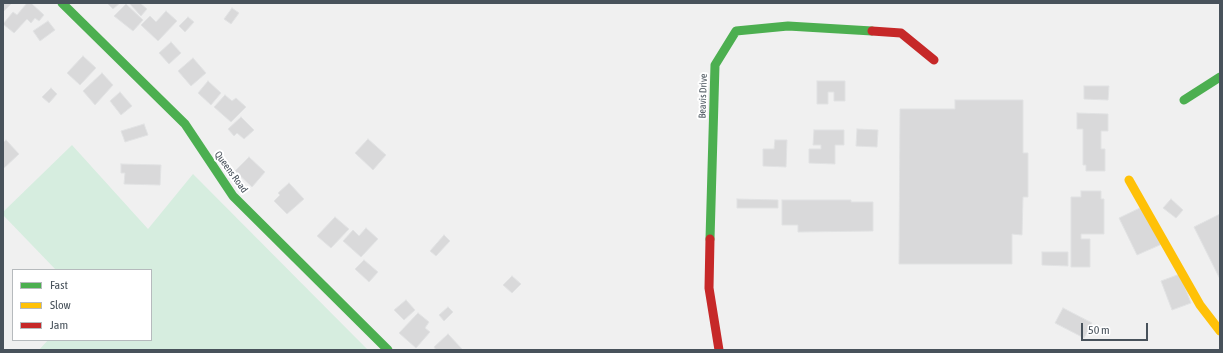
<!DOCTYPE html>
<html>
<head>
<meta charset="utf-8">
<style>
  body { margin:0 }
  #map { position:relative; width:1223px; height:353px; overflow:hidden; background:#f0f0f0; font-family:"Asap Condensed",sans-serif }
  canvas { display:block }
  .frame { position:absolute; inset:0; border:4px solid #48525b; pointer-events:none }
  .legend { position:absolute; left:12px; top:269px; width:140px; height:72px; box-sizing:border-box; background:#fff; border:1px solid #b6babd; margin:0; padding:5px 7px; list-style:none; font-size:12px; color:#48525b }
  .legend li { display:flex; align-items:center; gap:8px; height:20px }
  .legend b { width:20px; border:1px solid #b6babd }
  .scale { position:absolute; left:1081px; top:323px; width:67px; height:18px; box-sizing:border-box; border:2px solid #48525b; border-top:0; padding-left:5px; font-size:12px; line-height:14px; white-space:nowrap; color:#48525b; -webkit-text-stroke:3px #fff; paint-order:stroke }
</style>
</head>
<body>
<div id="map">
<canvas width="1223" height="353"></canvas>
<div class="frame"></div>
<ul class="legend">
<li><b style="height:5px;background:#4caf50"></b>Fast</li>
<li><b style="height:5px;background:#ffc107"></b>Slow</li>
<li><b style="height:5px;background:#c62828"></b>Jam</li>
</ul>
<div class="scale">50 m</div>
</div>
<script>
const ctx = document.querySelector('canvas').getContext('2d');
ctx.lineJoin = 'round';
function fillPath(path, color) { ctx.fillStyle = color; ctx.fill(path, 'evenodd'); }
const toPath = rows => new Path2D(rows.map(r => 'M' + r).join(''));
function strokePath(path, color, width, dash) { ctx.strokeStyle = color; ctx.lineWidth = width; ctx.lineCap = dash ? 'butt' : 'round'; ctx.setLineDash(dash || []); ctx.stroke(path); }
function drawText(font, color, halo, rows, align = 'center') {
  ctx.font = font + ' "Asap Condensed",sans-serif'; ctx.lineWidth = 4; ctx.setLineDash([]); ctx.textBaseline = 'middle'; ctx.strokeStyle = halo; ctx.fillStyle = color; for (const [text, x, y, turn = 0] of rows) {
    ctx.save(); ctx.translate(x, y); ctx.rotate((+turn || 0) * Math.PI / 180); ctx.textAlign = isNaN(turn) ? turn : align; if (halo) ctx.strokeText(text, 0, 0); ctx.fillText(text, 0, 0); ctx.restore();
  }
}
fillPath(toPath([
  [72,145,148,229,193,174,368,350,39,350,48,340,151,340,151,270,56,270,3,215,3,212]
]), '#d6eddf');
const building = toPath([
  [3,3,12,3,3,12,3,3],
  [27,3,31,3,44,15,39,21,35,18,31,23,27,19,14,33,3,24,13,12,17,15,27,3],
  [107,3,120,3,113,9,107,3],
  [129,3,140,3,147,9,141,16,129,3],
  [126,4,143,20,133,31,114,16,126,4],
  [232,8,239,13,231,24,224,19,232,8],
  [166,11,177,21,158,41,141,25,150,16,156,22,166,11],
  [188,17,194,22,185,32,179,26,188,17],
  [48,21,55,30,40,41,33,31,48,21],
  [171,42,181,53,169,64,159,53,171,42],
  [83,56,96,68,80,85,67,73,83,56],
  [193,58,206,73,191,86,178,71,193,58],
  [102,73,113,85,95,105,83,91,102,73],
  [208,81,221,93,211,105,198,93,208,81],
  [817,81,845,81,845,101,834,101,834,92,828,92,828,104,817,104,817,81],
  [1084,86,1109,86,1108,100,1084,99,1084,86],
  [51,88,57,94,49,103,42,97,51,88],
  [120,92,132,106,121,115,110,101,120,92],
  [225,95,232,101,236,98,246,107,231,122,214,107,225,95],
  [955,100,1023,100,1023,153,1028,153,1028,197,1023,197,1022,235,1012,234,1012,264,899,264,900,109,955,109,955,100],
  [1077,113,1108,114,1108,131,1101,131,1101,149,1105,149,1105,171,1086,171,1086,165,1083,165,1083,129,1077,129,1077,113],
  [241,117,254,130,244,139,237,133,234,136,228,129,241,117],
  [144,124,148,135,125,142,121,131,144,124],
  [857,129,878,130,877,147,856,146,857,129],
  [814,130,844,130,844,145,835,145,835,164,809,163,809,149,821,149,821,145,813,145,814,130],
  [368,139,386,155,373,170,355,153,368,139],
  [6,140,19,154,3,169,3,143,6,140],
  [775,140,787,140,786,167,763,166,763,149,774,149,775,140],
  [249,157,265,172,252,187,235,171,249,157],
  [121,164,161,165,160,185,124,184,125,173,121,173,121,164],
  [289,183,304,199,287,214,274,201,280,195,278,193,289,183],
  [1081,191,1101,191,1101,199,1104,199,1104,234,1081,234,1081,239,1090,239,1090,267,1071,267,1071,197,1081,197,1081,191],
  [737,199,778,200,778,208,737,208,737,199],
  [1171,199,1183,210,1176,218,1163,208,1171,199],
  [782,200,851,200,851,202,873,202,873,231,798,232,798,225,782,225,782,200],
  [1144,206,1162,244,1137,255,1119,218,1144,206],
  [1220,214,1220,279,1194,227,1220,214],
  [335,217,349,229,331,248,317,236,335,217],
  [366,228,378,239,361,257,343,241,353,230,359,236,366,228],
  [444,235,450,241,436,256,430,251,444,235],
  [1042,252,1068,252,1068,266,1042,265,1042,252],
  [364,260,378,272,369,282,355,269,364,260],
  [1180,274,1191,303,1172,310,1161,281,1180,274],
  [512,276,521,284,512,293,503,285,512,276],
  [406,300,415,310,404,320,394,310,406,300],
  [448,307,453,312,444,321,439,315,448,307],
  [1063,308,1092,323,1084,338,1055,323,1063,308],
  [418,313,429,322,425,328,430,332,416,348,399,333,418,313],
  [448,334,462,349,461,350,436,350,434,347,448,334]
]);
fillPath(building, '#d9d9da');
strokePath(building, '#e1e2e3', 1);
strokePath(toPath([
  [62,3,185,124,233,196,388,350],
  [1184,100,1220,77],
  [710,239,715,65,736,31,788,26,872,31]
]), '#4caf50', 9);
strokePath(toPath([
  [1129,180,1200,305,1220,331]
]), '#ffc107', 9);
strokePath(toPath([
  [872,31,901,33,934,60],
  [710,239,709,288,719,350]
]), '#c62828', 9);
drawText('10px', '#48525b', '#fff', [
  ["Beavis Drive",703,96,-88],
  ["Queens Road",231,172,54]
]);
</script>
</body>
</html>
